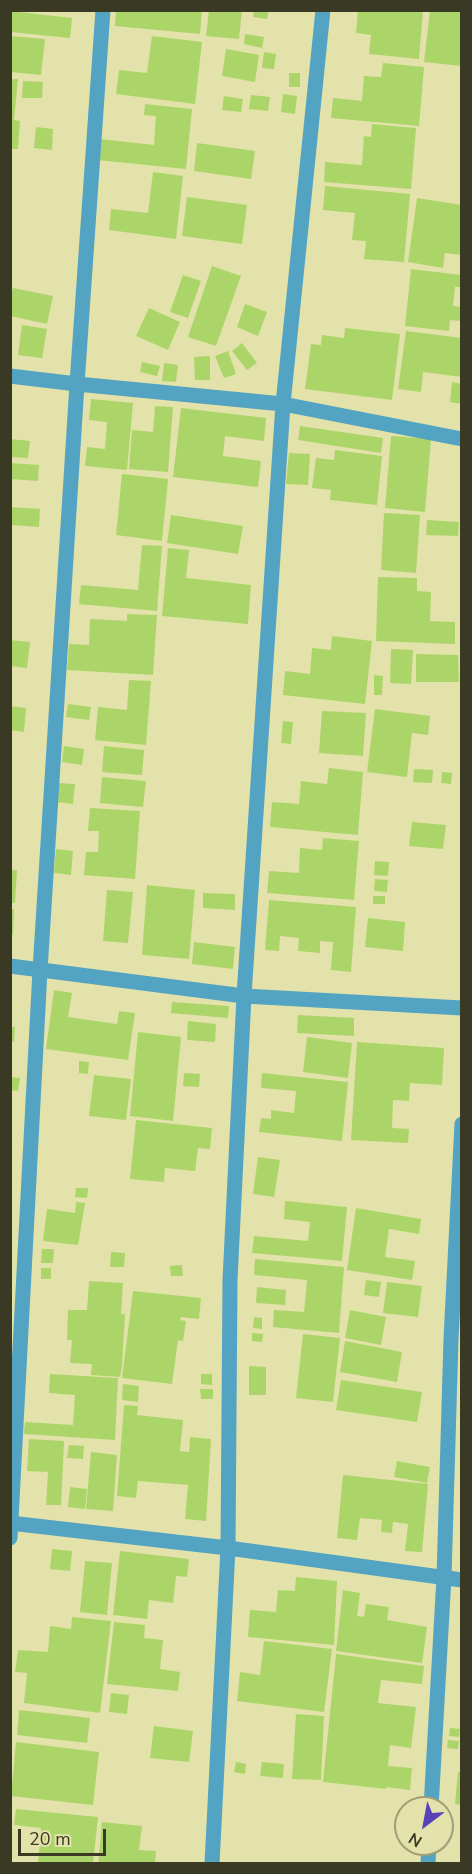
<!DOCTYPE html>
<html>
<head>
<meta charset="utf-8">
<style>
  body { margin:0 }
  #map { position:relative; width:472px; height:1874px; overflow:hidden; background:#e3e2ab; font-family:"Nunito Sans",sans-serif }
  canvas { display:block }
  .frame { position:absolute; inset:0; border:12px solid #3a3923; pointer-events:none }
  .north { position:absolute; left:394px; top:1796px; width:60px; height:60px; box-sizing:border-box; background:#e3e2ab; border:2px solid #9f9e75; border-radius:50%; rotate:212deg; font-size:16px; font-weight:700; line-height:24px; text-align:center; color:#3a3923 }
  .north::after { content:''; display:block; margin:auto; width:21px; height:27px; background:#5941b9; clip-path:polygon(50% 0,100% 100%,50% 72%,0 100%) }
  .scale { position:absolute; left:18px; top:1829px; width:88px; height:27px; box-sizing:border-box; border:3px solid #3a3923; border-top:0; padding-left:8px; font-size:18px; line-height:21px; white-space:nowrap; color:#3a3923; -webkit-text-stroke:4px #e3e2ab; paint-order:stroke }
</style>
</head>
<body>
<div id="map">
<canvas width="472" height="1874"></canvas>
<div class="frame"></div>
<div class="north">N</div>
<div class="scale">20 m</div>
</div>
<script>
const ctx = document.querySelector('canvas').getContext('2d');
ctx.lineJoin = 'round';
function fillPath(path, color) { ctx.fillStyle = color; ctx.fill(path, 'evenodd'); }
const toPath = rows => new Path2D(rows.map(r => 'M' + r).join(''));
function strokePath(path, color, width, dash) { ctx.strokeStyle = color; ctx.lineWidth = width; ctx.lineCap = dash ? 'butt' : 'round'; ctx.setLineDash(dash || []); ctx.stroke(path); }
fillPath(toPath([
  [116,10,202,10,200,34,115,26],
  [209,10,242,10,239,39,206,36],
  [254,10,269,10,267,19,253,17],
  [358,10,423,10,419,59,369,54,371,35,356,33],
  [430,10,462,10,462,66,424,62],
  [10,11,72,18,70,38,10,32],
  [245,34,264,37,262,48,244,44],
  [10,36,45,39,41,75,10,72],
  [152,36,202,42,195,104,116,94,119,70,147,73],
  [226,49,259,55,255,82,222,76],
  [264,52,276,54,274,69,262,68],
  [383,63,424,67,419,126,331,118,333,98,362,101,364,76,381,77],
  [289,73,300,73,300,87,289,87],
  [10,79,18,79,14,120,20,121,18,149,10,149],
  [23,81,43,82,42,98,22,98],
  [283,94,297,96,295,114,281,112],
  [251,95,270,97,268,111,249,109],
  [224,96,243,99,241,112,222,110],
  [145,104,192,109,186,169,97,160,99,139,154,145,156,116,144,115],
  [372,124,416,128,411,189,324,182,325,162,362,165,364,136,371,137],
  [36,127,53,129,52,150,34,148],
  [197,143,255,151,251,179,194,171],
  [153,172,183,176,176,239,109,230,111,209,148,213],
  [325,186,410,194,404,262,364,259,366,241,352,240,355,213,323,210],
  [187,197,247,205,242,244,182,236],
  [417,198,462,205,462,255,445,253,443,268,408,262],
  [212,266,241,276,216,346,188,337],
  [411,269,462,275,462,287,455,287,453,306,462,307,460,321,450,320,449,331,405,326],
  [183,275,201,281,188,318,170,312],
  [13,288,53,296,47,324,10,316,10,299],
  [245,304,267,312,258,336,237,327],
  [149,308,180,322,168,350,136,336],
  [22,325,47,329,42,358,18,355],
  [345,328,400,334,392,400,305,389,311,344,321,345,322,335,344,338],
  [406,331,462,338,462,377,423,372,421,392,398,389],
  [242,343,257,363,247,370,232,351],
  [228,351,236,374,224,378,215,356],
  [210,356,210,380,195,380,194,357],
  [142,362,160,366,157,376,140,372],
  [164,363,178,365,176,382,162,381],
  [452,382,462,384,462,404,450,402],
  [91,399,133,403,127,470,85,466,87,447,105,449,107,422,89,420],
  [155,406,173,407,168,472,129,469,132,430,153,432],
  [181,408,266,418,264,441,225,436,223,456,261,461,258,487,173,477],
  [300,426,383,438,381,453,298,440],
  [391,436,431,439,425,512,385,508],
  [10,439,30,441,28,458,10,457],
  [335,450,382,456,377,505,330,500,331,490,312,488,316,458,334,460],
  [289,453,310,454,308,485,286,484],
  [10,463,39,465,38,481,10,479],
  [122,474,168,479,162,541,116,535],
  [10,507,40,509,39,527,10,525],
  [384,513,420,515,416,573,381,570],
  [171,515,243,526,238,554,167,543],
  [427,520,459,522,458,536,426,535],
  [142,545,162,546,157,611,79,604,81,585,138,590],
  [168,548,189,550,186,578,251,585,248,624,162,616],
  [378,577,417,578,417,591,431,592,430,621,455,622,455,644,376,641],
  [127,614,157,615,153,675,67,670,69,644,89,645,90,619,127,621],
  [332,636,372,641,365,704,283,695,285,671,310,674,312,648,331,650],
  [10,640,30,642,27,668,10,666],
  [391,649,413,650,411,684,390,683],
  [416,654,458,655,459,682,416,682],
  [374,675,383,676,382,695,374,695],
  [129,680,151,681,146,745,95,740,98,707,127,710],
  [68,704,91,707,89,720,66,717],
  [10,706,26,708,24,732,10,730],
  [375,709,430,716,428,735,412,733,407,777,367,772],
  [322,711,366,713,363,756,319,753],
  [283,721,293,722,291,744,281,743],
  [64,746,84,749,82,765,62,762],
  [104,746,144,750,142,775,102,772],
  [329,768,363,772,358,835,270,827,272,802,299,804,301,781,327,784],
  [414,769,433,770,432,783,413,782],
  [442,772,452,773,451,784,441,783],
  [102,777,146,781,143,807,100,803],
  [58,783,75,784,73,804,57,802],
  [90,808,140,811,135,879,84,875,86,852,98,852,99,831,88,831],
  [412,822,446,825,443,849,409,846],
  [323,838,359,841,354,900,267,893,269,871,299,873,300,848,322,850],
  [56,849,73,851,71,875,54,873],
  [375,861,389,862,388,876,374,875],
  [10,870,17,870,15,903,10,903],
  [375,879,388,880,387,892,374,891],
  [147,885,195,890,189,959,142,955],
  [107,890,133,892,128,943,103,941],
  [203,893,235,894,235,910,203,908],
  [373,896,385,896,385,904,373,904],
  [269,900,356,907,351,972,331,970,333,942,320,941,320,953,298,951,299,938,280,936,279,951,265,950],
  [10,909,14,909,13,935,10,935],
  [368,918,405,922,403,951,365,947],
  [194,942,235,947,233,969,192,964],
  [54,990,72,993,68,1017,117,1024,119,1011,135,1013,128,1060,46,1049],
  [172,1002,229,1006,228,1018,171,1013],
  [298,1015,354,1018,354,1036,297,1033],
  [188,1021,216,1024,215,1042,187,1040],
  [10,1027,15,1027,14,1042,10,1041],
  [138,1032,181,1037,173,1121,130,1116],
  [307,1037,352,1043,348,1078,303,1072],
  [357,1042,444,1048,442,1085,410,1083,409,1101,393,1100,392,1128,409,1129,408,1143,351,1140],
  [79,1061,89,1062,88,1074,79,1073],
  [184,1073,200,1074,199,1087,183,1086],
  [262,1073,348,1082,342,1141,259,1132,261,1118,271,1119,271,1110,294,1113,296,1091,261,1088],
  [94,1075,131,1079,126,1120,89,1116],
  [10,1077,20,1078,18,1091,10,1090],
  [136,1120,212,1128,210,1149,198,1148,195,1171,165,1168,164,1182,130,1179],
  [258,1157,280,1160,274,1197,253,1194],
  [76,1188,88,1188,87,1198,75,1197],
  [285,1201,347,1207,342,1261,252,1253,254,1236,308,1241,310,1222,284,1219],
  [76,1202,85,1203,78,1245,43,1241,47,1209,75,1213],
  [356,1208,421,1219,419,1234,389,1229,385,1257,415,1261,412,1280,347,1270],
  [42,1249,54,1249,53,1263,41,1263],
  [111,1252,125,1253,124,1267,110,1267],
  [255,1259,344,1267,339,1333,273,1327,274,1310,304,1312,307,1280,254,1275],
  [182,1265,183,1276,171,1276,170,1266],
  [41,1268,51,1268,51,1279,41,1279],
  [366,1280,381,1282,379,1297,364,1295],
  [89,1281,123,1283,121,1314,125,1314,122,1367,120,1377,91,1375,92,1364,70,1363,72,1340,67,1340,68,1310,87,1310],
  [387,1282,422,1286,418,1317,383,1313],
  [257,1287,286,1290,285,1305,256,1303],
  [133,1291,201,1298,199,1319,181,1317,180,1320,186,1321,183,1341,178,1340,172,1384,122,1378],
  [350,1310,386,1317,381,1345,345,1338],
  [254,1317,262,1318,262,1329,253,1328],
  [252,1333,263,1334,262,1342,252,1341],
  [303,1334,340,1338,333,1402,296,1398],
  [345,1341,402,1352,397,1382,340,1372],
  [249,1366,266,1367,266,1395,249,1395],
  [50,1374,118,1378,115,1440,24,1434,25,1422,73,1425,75,1395,49,1393],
  [201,1374,212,1374,212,1385,201,1384],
  [341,1380,422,1392,417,1422,336,1410],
  [123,1384,139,1386,138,1402,122,1400],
  [200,1389,213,1389,213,1399,201,1399],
  [124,1405,138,1406,137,1415,183,1420,180,1451,189,1452,190,1437,211,1439,206,1521,185,1519,188,1485,138,1481,136,1498,117,1496],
  [29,1439,64,1441,61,1505,46,1505,48,1472,27,1471],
  [69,1445,84,1446,83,1459,67,1458],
  [91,1452,117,1455,113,1511,86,1509],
  [397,1461,430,1467,427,1483,394,1477],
  [343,1475,428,1484,422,1552,405,1551,408,1524,393,1522,392,1533,381,1532,382,1520,360,1518,357,1540,337,1538],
  [70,1487,87,1489,85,1509,68,1507],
  [52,1549,72,1551,70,1571,50,1569],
  [120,1551,189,1559,187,1577,176,1576,173,1603,149,1600,147,1619,113,1615],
  [85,1561,112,1563,107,1615,80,1612],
  [296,1577,337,1581,334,1645,248,1637,250,1610,276,1612,278,1590,295,1591],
  [343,1590,360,1593,357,1616,364,1617,366,1604,389,1607,387,1620,427,1627,422,1663,336,1651],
  [72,1617,111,1621,100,1713,24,1703,27,1673,15,1672,18,1650,48,1652,50,1626,71,1629],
  [114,1622,145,1625,144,1638,163,1640,160,1669,180,1672,178,1691,107,1684],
  [264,1641,332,1649,324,1712,237,1701,240,1672,260,1675],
  [336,1654,424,1666,422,1684,381,1680,378,1703,416,1707,411,1748,390,1745,388,1766,412,1768,410,1790,386,1787,386,1789,323,1782],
  [111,1693,129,1695,127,1714,109,1712],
  [19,1710,90,1718,87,1743,17,1735],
  [296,1714,324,1716,321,1780,292,1779],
  [154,1726,193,1731,189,1762,150,1758],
  [450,1728,460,1729,459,1737,449,1736],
  [448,1740,459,1741,458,1749,447,1748],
  [16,1742,99,1752,93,1805,11,1796],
  [236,1762,246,1764,245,1774,234,1772],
  [262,1762,284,1764,283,1778,260,1776],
  [458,1772,462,1772,462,1805,455,1804],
  [16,1809,98,1817,93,1864,38,1864,41,1828,14,1825],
  [102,1822,142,1826,139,1850,156,1851,155,1864,98,1864]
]), '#acd569');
strokePath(toPath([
  [10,376,77,384,283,404,462,439],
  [10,966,244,996,462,1008],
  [10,1523,228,1548,462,1580],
  [10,1538,40,970,77,384,103,10],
  [431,1808,444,1577,451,1339,462,1124],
  [212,1864,228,1548,230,1280,244,996,283,404,323,10],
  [428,1864,429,1844]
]), '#53a3c3', 15);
</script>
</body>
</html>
